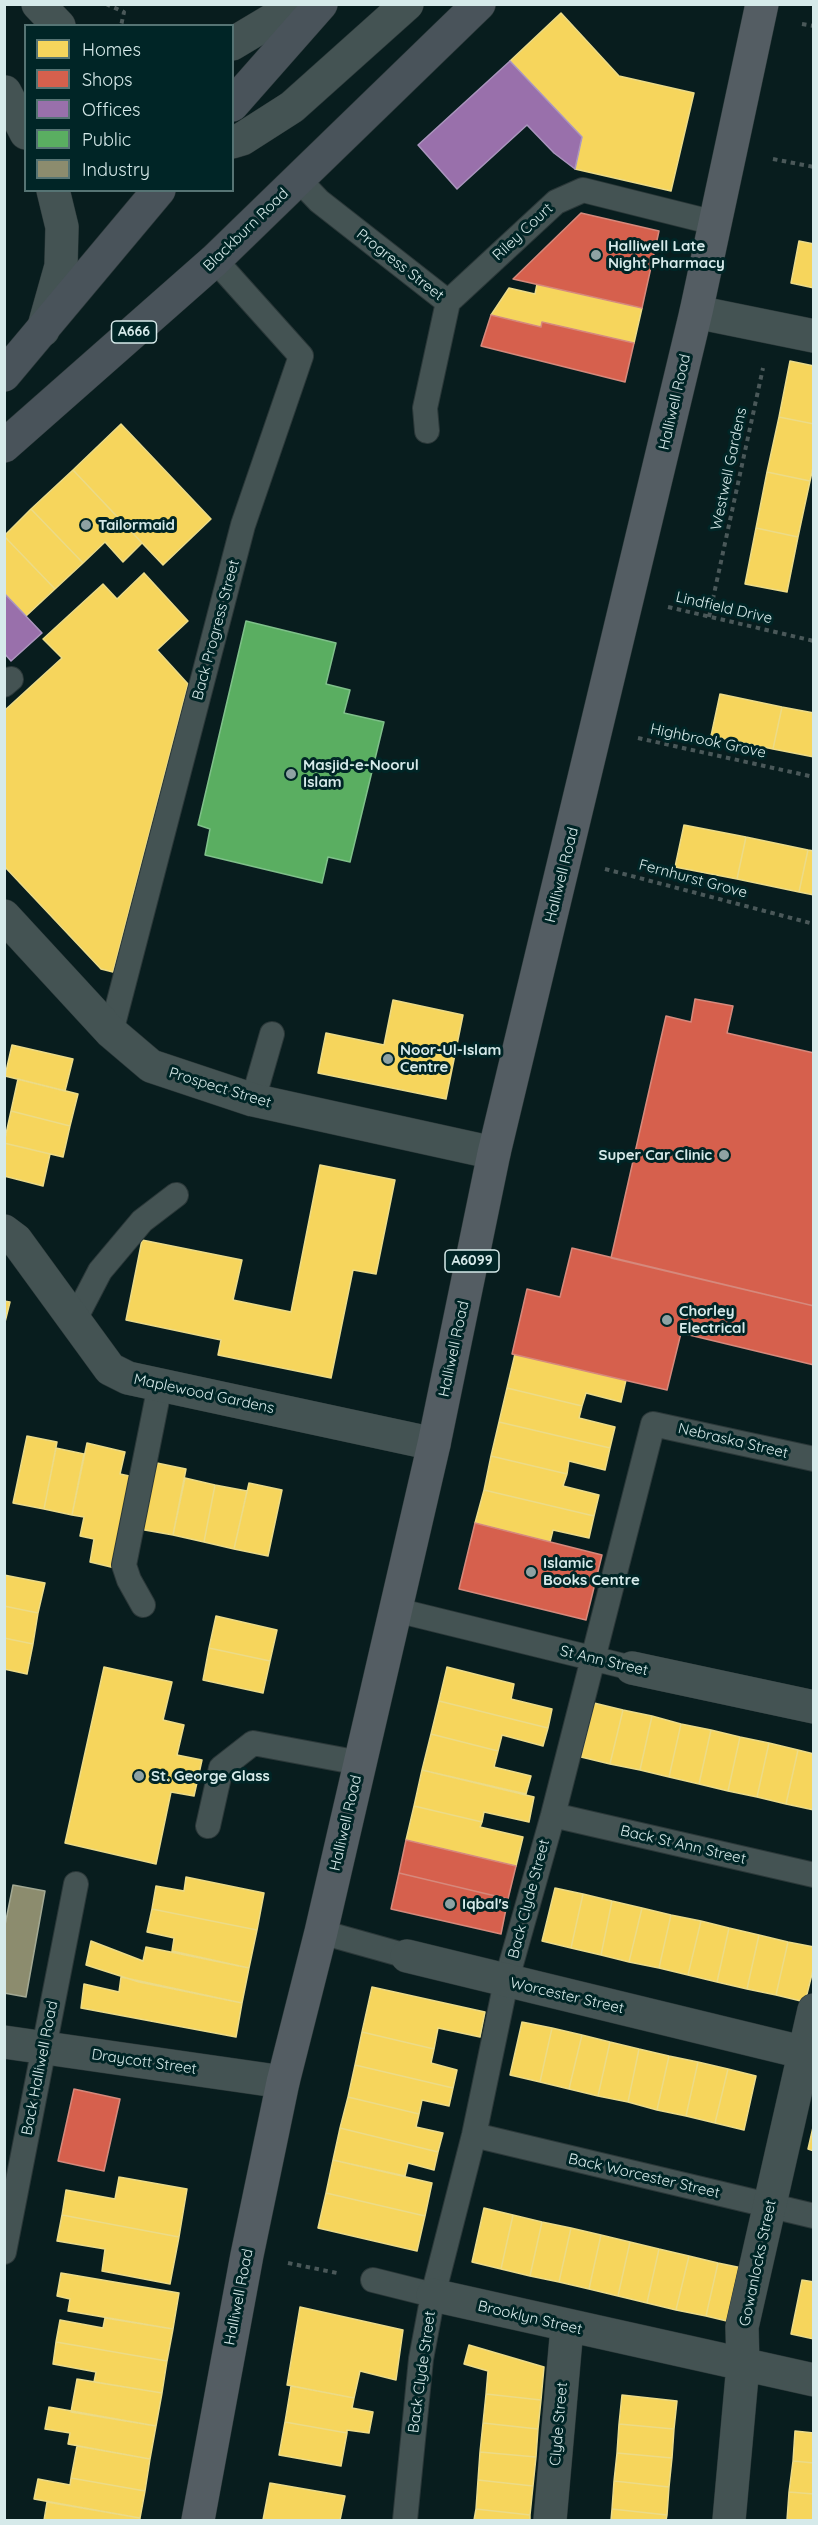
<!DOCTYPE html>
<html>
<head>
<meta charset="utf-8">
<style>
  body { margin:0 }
  #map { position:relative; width:818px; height:2525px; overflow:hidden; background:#081d1e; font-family:Quicksand,sans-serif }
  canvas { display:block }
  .frame { position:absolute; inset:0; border:6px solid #d6eaea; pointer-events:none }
  .legend { position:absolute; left:24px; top:24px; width:210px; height:168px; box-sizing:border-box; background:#002526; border:2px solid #567474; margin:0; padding:8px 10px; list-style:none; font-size:18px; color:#d6eaea }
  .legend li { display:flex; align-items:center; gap:12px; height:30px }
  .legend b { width:30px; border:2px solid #567474 }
</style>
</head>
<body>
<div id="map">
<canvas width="818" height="2525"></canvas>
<div class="frame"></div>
<ul class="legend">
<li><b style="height:16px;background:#f6d55c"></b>Homes</li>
<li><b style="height:16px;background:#d6604d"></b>Shops</li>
<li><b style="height:16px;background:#9970ab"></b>Offices</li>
<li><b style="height:16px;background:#5aae61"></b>Public</li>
<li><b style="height:16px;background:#8c8c6e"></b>Industry</li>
</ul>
</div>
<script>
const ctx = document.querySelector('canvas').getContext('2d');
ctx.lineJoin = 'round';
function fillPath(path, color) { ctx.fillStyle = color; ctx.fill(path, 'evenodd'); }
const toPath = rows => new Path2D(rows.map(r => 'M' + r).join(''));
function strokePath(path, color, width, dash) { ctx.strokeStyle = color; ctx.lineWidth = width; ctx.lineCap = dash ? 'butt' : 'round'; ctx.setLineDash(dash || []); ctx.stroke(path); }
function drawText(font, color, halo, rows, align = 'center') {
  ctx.font = font + ' Quicksand,sans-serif'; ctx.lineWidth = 6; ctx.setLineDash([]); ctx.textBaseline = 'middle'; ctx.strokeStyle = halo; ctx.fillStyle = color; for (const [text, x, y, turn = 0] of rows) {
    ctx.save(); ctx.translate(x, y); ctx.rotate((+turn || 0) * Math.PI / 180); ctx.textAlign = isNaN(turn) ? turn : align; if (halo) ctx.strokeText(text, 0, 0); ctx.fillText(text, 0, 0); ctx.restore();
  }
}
const homes = toPath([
  [561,13,619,76,694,93,671,191,575,169,582,137,510,61,561,13],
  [799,241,814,244,814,288,791,283,799,241],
  [537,284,642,308,634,343,542,322,541,327,491,315,509,288,535,294,537,284],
  [790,361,814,366,814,424,779,417,790,361],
  [779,417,814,424,814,463,810,481,767,472,779,417],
  [121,424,211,519,163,565,73,470,121,424],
  [73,470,142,543,123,562,105,542,83,563,31,509,73,470],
  [767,472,810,481,798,537,756,528,767,472],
  [31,509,83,563,55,589,4,536,31,509],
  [756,528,798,537,787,592,745,584,756,528],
  [4,536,55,589,26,616,4,593,4,536],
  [144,573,188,621,157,650,188,684,113,972,101,969,4,866,4,711,62,658,43,639,103,584,117,599,144,573],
  [720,694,782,707,773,749,711,736,720,694],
  [782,707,814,713,814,757,773,749,782,707],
  [684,825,746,837,737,879,675,867,684,825],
  [746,837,808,850,799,892,737,879,746,837],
  [808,850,814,851,814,895,799,892,808,850],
  [393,1000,463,1015,446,1099,318,1073,326,1033,384,1045,393,1000],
  [12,1045,73,1059,65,1091,5,1076,12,1045],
  [18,1079,78,1094,70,1126,11,1111,18,1079],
  [11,1111,70,1126,63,1157,4,1143,11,1111],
  [4,1143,50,1154,43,1186,4,1176,4,1143],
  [320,1165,395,1180,376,1274,353,1270,331,1378,218,1355,221,1340,126,1320,142,1240,242,1260,233,1300,291,1312,320,1165],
  [4,1301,10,1302,4,1326,4,1301],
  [515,1354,626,1380,621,1402,586,1393,582,1406,507,1388,515,1354],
  [507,1388,582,1406,579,1418,615,1427,610,1448,499,1422,507,1388],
  [499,1422,610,1448,605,1470,569,1461,567,1474,491,1456,499,1422],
  [27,1436,57,1442,44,1509,13,1503,27,1436],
  [87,1443,125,1452,120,1474,134,1477,115,1568,90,1562,94,1539,80,1536,84,1517,72,1515,87,1443],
  [56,1448,84,1454,72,1515,44,1509,56,1448],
  [491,1456,567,1474,563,1486,599,1495,594,1516,484,1490,491,1456],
  [152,1462,186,1469,173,1535,139,1529,152,1462],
  [185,1478,215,1485,204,1542,173,1535,185,1478],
  [249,1483,282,1490,268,1556,234,1549,249,1483],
  [215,1485,247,1491,234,1549,204,1542,215,1485],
  [484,1490,594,1516,589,1538,553,1530,550,1542,475,1523,484,1490],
  [4,1575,45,1583,38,1613,4,1606,4,1575],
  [4,1606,38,1613,33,1644,4,1638,4,1606],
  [216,1616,277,1630,270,1661,209,1648,216,1616],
  [4,1638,33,1644,27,1674,4,1669,4,1638],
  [209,1648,270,1661,263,1693,203,1680,209,1648],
  [104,1667,172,1682,163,1720,184,1725,177,1755,202,1760,194,1796,171,1792,156,1864,65,1843,104,1667],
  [447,1667,514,1684,511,1699,552,1709,548,1728,439,1701,447,1667],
  [439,1701,548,1728,543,1746,502,1735,498,1751,431,1734,439,1701],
  [594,1703,623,1710,610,1764,581,1757,594,1703],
  [623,1710,652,1716,640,1770,610,1764,623,1710],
  [652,1716,681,1724,669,1777,640,1770,652,1716],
  [681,1724,711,1730,699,1784,669,1777,681,1724],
  [711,1730,740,1737,728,1791,699,1784,711,1730],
  [431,1734,498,1751,494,1767,531,1776,526,1794,422,1770,431,1734],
  [740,1737,769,1743,757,1797,728,1791,740,1737],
  [769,1743,798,1750,786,1804,757,1797,769,1743],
  [798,1750,814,1754,814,1810,786,1804,798,1750],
  [422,1770,534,1797,529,1822,484,1812,482,1822,414,1806,422,1770],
  [414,1806,482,1822,480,1827,523,1837,516,1866,406,1840,414,1806],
  [186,1877,264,1893,257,1930,152,1909,156,1886,184,1891,186,1877],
  [555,1888,583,1894,571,1948,542,1941,555,1888],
  [583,1894,612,1901,601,1955,571,1948,583,1894],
  [612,1901,642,1908,629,1962,601,1955,612,1901],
  [642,1908,671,1915,659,1968,629,1962,642,1908],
  [152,1909,257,1930,249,1968,172,1951,174,1938,147,1932,152,1909],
  [671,1915,701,1921,688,1975,659,1968,671,1915],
  [701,1921,729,1928,717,1982,688,1975,701,1921],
  [729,1928,759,1935,747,1989,717,1982,729,1928],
  [759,1935,788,1942,776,1995,747,1989,759,1935],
  [91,1941,143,1961,146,1947,249,1968,242,2003,139,1982,86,1965,91,1941],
  [788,1942,814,1947,814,1966,805,2002,776,1995,788,1942],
  [121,1977,242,2003,236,2037,81,2008,84,1984,119,1992,121,1977],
  [372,1987,485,2012,480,2037,438,2028,434,2049,362,2032,372,1987],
  [522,2022,552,2028,540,2082,510,2075,522,2022],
  [552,2028,582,2035,569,2089,540,2082,552,2028],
  [362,2032,434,2049,431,2063,457,2070,453,2088,355,2065,362,2032],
  [582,2035,610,2042,598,2096,569,2089,582,2035],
  [610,2042,639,2049,628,2102,598,2096,610,2042],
  [639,2049,669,2056,657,2110,628,2102,639,2049],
  [669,2056,698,2062,686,2116,657,2110,669,2056],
  [698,2062,728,2069,715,2123,686,2116,698,2062],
  [355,2065,453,2088,449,2106,422,2100,419,2114,348,2097,355,2065],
  [728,2069,756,2076,744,2130,715,2123,728,2069],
  [348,2097,419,2114,416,2127,443,2133,438,2152,340,2128,348,2097],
  [814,2123,814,2151,808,2149,814,2123],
  [340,2128,438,2152,434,2170,408,2163,405,2176,333,2160,340,2128],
  [333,2160,432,2183,425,2216,326,2193,333,2160],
  [119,2177,187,2189,179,2237,62,2215,66,2190,115,2199,119,2177],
  [326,2193,425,2216,417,2251,318,2228,326,2193],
  [484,2208,513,2215,501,2269,472,2262,484,2208],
  [62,2215,179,2237,170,2284,102,2271,105,2249,57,2241,62,2215],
  [513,2215,542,2222,530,2276,501,2269,513,2215],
  [542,2222,571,2228,559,2282,530,2276,542,2222],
  [571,2228,601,2235,589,2289,559,2282,571,2228],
  [601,2235,630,2242,618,2296,589,2289,601,2235],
  [630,2242,659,2249,647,2303,618,2296,630,2242],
  [659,2249,689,2256,676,2310,647,2303,659,2249],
  [689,2256,718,2263,706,2316,676,2310,689,2256],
  [718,2263,747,2269,735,2323,706,2316,718,2263],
  [61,2273,179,2293,173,2329,68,2311,70,2299,57,2296,61,2273],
  [802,2280,814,2282,814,2339,791,2334,802,2280],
  [300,2307,403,2330,396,2380,360,2371,354,2398,287,2385,300,2307],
  [105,2318,173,2329,167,2361,56,2342,60,2320,103,2328,105,2318],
  [56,2342,167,2361,162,2393,94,2382,96,2372,53,2364,56,2342],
  [469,2345,544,2367,541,2400,486,2394,488,2371,464,2364,469,2345],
  [77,2379,162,2393,156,2426,71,2412,77,2379],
  [291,2386,354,2398,352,2408,373,2412,369,2433,347,2430,347,2433,285,2422,291,2386],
  [486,2394,541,2400,538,2429,483,2423,486,2394],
  [622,2395,677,2401,674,2429,619,2424,622,2395],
  [49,2407,156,2426,150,2459,68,2444,70,2433,45,2429,49,2407],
  [285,2422,347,2433,341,2466,279,2455,285,2422],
  [483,2423,538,2429,536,2457,480,2452,483,2423],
  [619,2424,674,2429,672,2458,617,2453,619,2424],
  [795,2431,814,2433,814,2463,793,2461,795,2431],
  [77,2446,150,2459,145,2491,71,2478,77,2446],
  [480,2452,536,2457,533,2486,478,2480,480,2452],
  [617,2453,672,2458,669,2487,614,2481,617,2453],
  [793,2461,814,2463,814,2494,789,2492,793,2461],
  [71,2478,145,2491,140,2518,34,2499,38,2479,70,2485,71,2478],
  [478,2480,533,2486,530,2515,476,2509,478,2480],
  [614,2481,669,2487,667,2515,612,2509,614,2481],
  [270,2483,345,2496,340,2520,263,2520,270,2483],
  [789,2492,814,2494,814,2520,787,2520,789,2492],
  [47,2502,140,2518,140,2520,44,2520,47,2502],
  [476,2509,530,2515,530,2520,474,2520,476,2509],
  [612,2509,667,2515,666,2520,611,2520,612,2509]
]);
fillPath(homes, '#f6d55c');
strokePath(homes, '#ecdb87', 1.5);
const shops = toPath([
  [581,213,659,231,642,308,513,279,581,213],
  [491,315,541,327,542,322,634,343,625,382,481,346,491,315],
  [695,999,733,1006,727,1033,814,1053,814,1306,611,1258,666,1016,691,1022,695,999],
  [572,1248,814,1306,814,1365,681,1333,667,1390,512,1354,527,1289,560,1297,572,1248],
  [475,1523,602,1555,586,1620,459,1589,475,1523],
  [406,1840,516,1866,508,1899,399,1873,406,1840],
  [399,1873,508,1899,501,1934,391,1909,399,1873],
  [74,2089,120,2099,104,2171,58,2161,74,2089]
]);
fillPath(shops, '#d6604d');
strokePath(shops, '#d6897c', 1.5);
const offices = toPath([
  [510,61,582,137,575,169,554,153,527,125,457,189,418,145,510,61],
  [4,593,42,633,11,661,4,653,4,593]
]);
fillPath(offices, '#9970ab');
strokePath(offices, '#ab95be', 1.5);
const public = toPath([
  [246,621,336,643,326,684,350,690,344,713,384,722,350,862,328,857,322,883,205,855,210,829,198,825,246,621]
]);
fillPath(public, '#5aae61');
strokePath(public, '#7fc08a', 1.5);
const industry = toPath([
  [13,1885,45,1891,26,1997,4,1993,4,1930,13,1885]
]);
fillPath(industry, '#8c8c6e');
strokePath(industry, '#a2a893', 1.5);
const lane = toPath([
  [299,180,319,201,448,302,425,408,427,431],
  [448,302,556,202,583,190,715,223],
  [4,685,11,679],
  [111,1032,243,525,301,356,215,260],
  [253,1100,272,1034],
  [74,1321,100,1271,142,1221,176,1195],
  [143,1605,129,1580,124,1565,160,1385],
  [396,1610,632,1668],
  [553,1815,814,1875],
  [208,1826,221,1768,253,1743,360,1763],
  [321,1932,407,1956],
  [474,2135,814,2216],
  [4,2252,76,1884],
  [373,2280,433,2295],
  [405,2520,421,2359,433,2295,474,2135,506,1982,553,1815,653,1424,814,1459]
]);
const street = toPath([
  [696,312,814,336],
  [4,916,111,1032,151,1066,253,1100,494,1153],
  [4,1231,16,1240,110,1369,128,1378,434,1444],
  [632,1668,814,1707],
  [407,1956,814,2055],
  [4,2042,283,2082],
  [433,2295,814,2380],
  [550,2520,567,2327],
  [729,2520,743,2365,742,2327,814,2010]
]);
const secondary = toPath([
  [38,4,59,26],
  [232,44,299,4],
  [5,92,26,133],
  [232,142,242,139,292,107,407,4],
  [43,330,61,266,62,227,53,190]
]);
const primary = toPath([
  [198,2520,247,2255,283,2082,321,1932,434,1444,494,1153,696,312,762,4]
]);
const highway = toPath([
  [232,105,321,4],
  [4,375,159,190],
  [4,446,215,260,479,4]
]);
strokePath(lane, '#2b3839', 26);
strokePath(street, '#2b3839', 34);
strokePath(secondary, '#2b3839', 34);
strokePath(primary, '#2b3839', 34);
strokePath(highway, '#2b3839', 34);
strokePath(toPath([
  [106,4,124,12,121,26],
  [802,24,814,26],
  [773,159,814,167],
  [668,607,814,641],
  [709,617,763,368],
  [638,738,814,777],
  [605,869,814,924],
  [288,2263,337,2273]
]), '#4a5859', 4, [4.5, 4.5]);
strokePath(lane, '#445353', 24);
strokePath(street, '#445353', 33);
strokePath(secondary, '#445353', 33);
strokePath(primary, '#545d63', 33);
strokePath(highway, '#49535a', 33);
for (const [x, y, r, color] of [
  [596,255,6,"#8ea2a3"],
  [86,525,6,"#8ea2a3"],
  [291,774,6,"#8ea2a3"],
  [388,1059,6,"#8ea2a3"],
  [724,1155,6,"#8ea2a3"],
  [667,1320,6,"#8ea2a3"],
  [531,1572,6,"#8ea2a3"],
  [139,1776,6,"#8ea2a3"],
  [450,1904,6,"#8ea2a3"]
]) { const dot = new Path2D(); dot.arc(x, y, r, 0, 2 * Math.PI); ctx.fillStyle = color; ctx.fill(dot); strokePath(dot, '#002526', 2); }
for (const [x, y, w] of [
  [134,332,45],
  [472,1261,54]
]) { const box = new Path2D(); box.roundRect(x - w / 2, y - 11, w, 22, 4.5); ctx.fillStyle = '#002526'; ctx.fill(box); strokePath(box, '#d6eaea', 1.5); }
drawText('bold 14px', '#d6eaea', null, [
  ["A666",134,332],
  ["A6099",472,1261]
]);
drawText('15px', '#d6eaea', '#002526', [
  ["Blackburn Road",246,230,-44],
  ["Riley Court",523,232,-43],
  ["Progress Street",400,265,38],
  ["Halliwell Road",675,402,-77],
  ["Westwell Gardens",729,469,-78],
  ["Lindfield Drive",724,608,13],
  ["Back Progress Street",216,630,-75],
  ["Highbrook Grove",708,741,12],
  ["Halliwell Road",562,875,-76],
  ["Fernhurst Grove",693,879,15],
  ["Prospect Street",220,1088,17],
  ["Halliwell Road",454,1349,-78],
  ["Maplewood Gardens",204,1394,12],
  ["Nebraska Street",733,1441,13],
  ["St Ann Street",604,1661,13],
  ["Halliwell Road",346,1823,-77],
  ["Back St Ann Street",683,1845,13],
  ["Back Clyde Street",529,1899,-75],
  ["Worcester Street",567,1996,13],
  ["Draycott Street",144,2062,8],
  ["Back Halliwell Road",40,2068,-79],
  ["Back Worcester Street",644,2176,13],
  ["Gowanlocks Street",758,2263,-78],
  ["Halliwell Road",239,2297,-79],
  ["Brooklyn Street",530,2318,13],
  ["Back Clyde Street",422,2372,-82],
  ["Clyde Street",559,2424,-85]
]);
drawText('bold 15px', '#d6eaea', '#002526', [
  ["Halliwell Late",608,246],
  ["Night Pharmacy",608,263],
  ["Tailormaid",98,525],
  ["Masjid-e-Noorul",303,765],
  ["Islam",303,782],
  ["Noor-Ul-Islam",400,1050],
  ["Centre",400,1067],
  ["Super Car Clinic",712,1155,"right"],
  ["Chorley",679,1311],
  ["Electrical",679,1328],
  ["Islamic",543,1563],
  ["Books Centre",543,1580],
  ["St. George Glass",151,1776],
  ["Iqbal's",462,1904]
], 'left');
</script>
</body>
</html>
